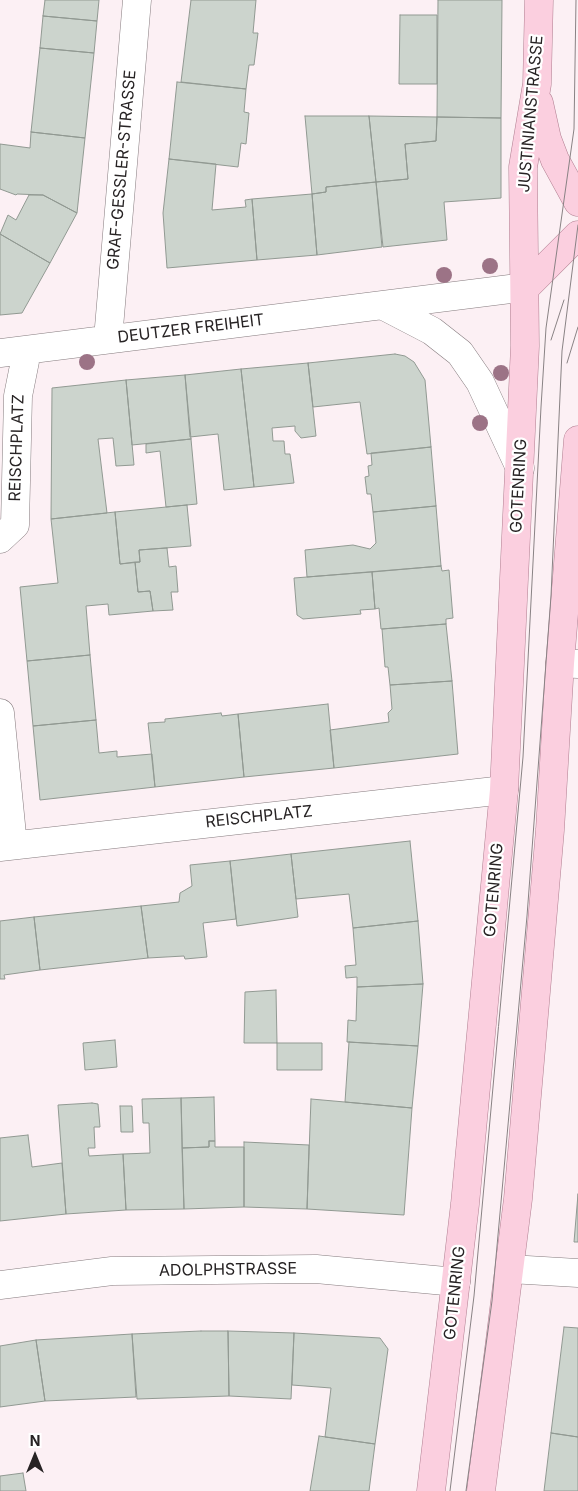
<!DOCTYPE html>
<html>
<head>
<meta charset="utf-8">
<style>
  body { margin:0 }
  #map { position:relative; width:578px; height:1491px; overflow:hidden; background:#fcf0f4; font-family:Inter,sans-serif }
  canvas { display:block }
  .north { position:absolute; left:10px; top:1431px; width:50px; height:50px; -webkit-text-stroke:4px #fff; paint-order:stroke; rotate:0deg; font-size:14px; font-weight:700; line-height:20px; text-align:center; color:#272324 }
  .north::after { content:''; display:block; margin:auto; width:18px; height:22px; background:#272324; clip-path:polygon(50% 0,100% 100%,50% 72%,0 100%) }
</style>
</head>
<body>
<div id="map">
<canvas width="578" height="1491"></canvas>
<div class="north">N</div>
</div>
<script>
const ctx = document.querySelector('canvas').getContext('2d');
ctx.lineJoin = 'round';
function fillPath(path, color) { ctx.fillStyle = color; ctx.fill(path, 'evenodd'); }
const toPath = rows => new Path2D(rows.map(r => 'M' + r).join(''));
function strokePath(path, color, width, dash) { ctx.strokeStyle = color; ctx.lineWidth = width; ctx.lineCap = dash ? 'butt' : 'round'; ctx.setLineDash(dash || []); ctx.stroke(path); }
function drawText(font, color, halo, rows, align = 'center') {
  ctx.font = font + ' Inter,sans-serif'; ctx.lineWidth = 4.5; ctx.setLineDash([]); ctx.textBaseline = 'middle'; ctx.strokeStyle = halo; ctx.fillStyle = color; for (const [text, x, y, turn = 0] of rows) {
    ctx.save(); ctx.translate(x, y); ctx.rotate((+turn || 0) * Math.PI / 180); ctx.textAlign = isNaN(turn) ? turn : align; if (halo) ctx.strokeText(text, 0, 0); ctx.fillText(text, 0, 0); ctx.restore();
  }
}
const building = toPath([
  [45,0,99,0,97,21,43,16,45,0],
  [191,0,256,0,253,33,258,33,254,65,249,65,246,89,181,82,191,0],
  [438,0,502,0,501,118,437,117,438,0],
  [400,15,437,15,437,84,399,84,400,15],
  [43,16,97,21,94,53,40,48,43,16],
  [40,48,94,53,85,138,31,132,40,48],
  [177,82,246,89,244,112,249,113,246,144,241,143,238,167,169,159,177,82],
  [305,116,369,116,376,182,326,187,326,192,312,194,305,116],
  [369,116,437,117,436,141,405,144,408,179,376,182,369,116],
  [437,117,501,118,501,198,444,202,447,240,383,247,376,182,408,179,405,144,436,141,437,117],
  [31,132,85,138,77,213,43,195,17,194,16,195,0,189,0,144,30,148,31,132],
  [169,159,216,164,212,210,246,207,245,200,252,199,257,260,167,268,163,213,169,159],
  [376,182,382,247,317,255,312,194,326,192,326,187,376,182],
  [312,194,317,255,257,260,252,199,312,194],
  [29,195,43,195,77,213,50,263,0,234,8,215,16,220,29,195],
  [0,234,50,263,22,313,0,315,0,234],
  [395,354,405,356,414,362,425,380,431,447,367,454,360,402,313,407,308,363,395,354],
  [308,363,316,436,301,438,295,431,295,426,272,428,273,441,284,441,285,454,290,454,294,483,254,487,241,369,308,363],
  [241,369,254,487,224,490,218,434,190,437,185,375,241,369],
  [185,375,191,439,132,445,126,380,185,375],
  [126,380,134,465,116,466,113,438,98,439,107,513,51,519,52,388,126,380],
  [191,439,197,504,166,507,160,451,146,453,146,444,191,439],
  [431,447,436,506,373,512,371,494,367,494,365,477,369,476,368,466,372,465,371,453,431,447],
  [187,505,191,546,139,550,140,562,120,564,115,512,187,505],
  [436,506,441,566,307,577,305,550,353,545,370,549,376,543,373,512,436,506],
  [115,512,120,564,135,562,138,592,150,591,153,611,109,615,108,604,86,606,90,655,27,661,20,587,58,583,51,519,115,512],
  [167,548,169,567,176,566,178,592,171,592,173,610,153,611,150,591,138,592,135,562,140,562,139,550,167,548],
  [441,566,442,571,449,570,453,618,446,619,446,624,381,629,379,608,375,609,372,572,441,566],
  [372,572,375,609,360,610,361,614,303,619,297,615,294,578,372,572],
  [446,624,452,681,390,685,388,667,385,667,382,629,446,624],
  [90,655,96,720,33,726,27,661,90,655],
  [452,681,458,754,334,768,330,730,389,722,388,713,392,709,390,685,452,681],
  [328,704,334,768,244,777,238,714,328,704],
  [221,713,222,716,238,714,244,777,155,787,148,723,165,722,165,719,221,713],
  [96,720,99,753,117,751,117,757,152,754,155,787,40,800,33,726,96,720],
  [410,841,418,921,353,928,349,894,296,899,291,854,410,841],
  [291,854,298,917,237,926,230,861,291,854],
  [230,861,236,919,203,923,207,957,185,959,184,956,148,958,141,906,179,902,180,893,192,886,190,865,230,861],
  [141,906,148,958,40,970,34,917,141,906],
  [34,917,40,970,4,975,5,979,0,979,0,921,34,917],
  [418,921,423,984,357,987,357,977,346,978,345,966,356,965,353,928,418,921],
  [423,984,418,1046,347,1042,348,1020,356,1021,357,987,423,984],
  [276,990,277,1043,244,1043,245,992,276,990],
  [115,1040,117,1067,85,1070,83,1043,115,1040],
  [349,1042,418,1046,412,1108,345,1102,349,1042],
  [277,1043,322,1043,322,1070,277,1070,277,1043],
  [214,1097,215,1141,209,1141,209,1147,182,1148,181,1098,214,1097],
  [181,1098,184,1209,126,1210,123,1154,150,1153,149,1123,143,1123,142,1099,181,1098],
  [311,1099,412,1108,404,1215,307,1209,311,1099],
  [92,1103,98,1104,100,1127,94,1127,95,1148,88,1148,89,1156,123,1154,126,1210,66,1214,58,1105,92,1103],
  [120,1106,132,1106,133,1132,121,1132,120,1106],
  [28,1135,32,1167,62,1163,66,1214,0,1221,0,1138,28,1135],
  [209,1141,215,1141,215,1147,244,1147,244,1207,184,1209,182,1148,209,1147,209,1141],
  [244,1142,309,1145,307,1209,244,1207,244,1142],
  [578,1194,578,1242,574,1242,578,1194],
  [564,1327,578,1328,578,1437,551,1433,564,1327],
  [201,1331,228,1331,229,1396,137,1399,132,1334,201,1331],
  [228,1331,294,1333,291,1399,229,1396,228,1331],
  [294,1333,380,1338,388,1349,375,1444,325,1437,331,1388,292,1385,294,1333],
  [132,1334,136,1397,45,1401,36,1340,132,1334],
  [36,1340,45,1401,0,1407,0,1346,36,1340],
  [551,1433,578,1437,578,1491,544,1491,551,1433],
  [319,1436,375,1444,369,1491,310,1491,319,1436],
  [23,1473,26,1491,0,1491,0,1476,23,1473]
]);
fillPath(building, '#ccd4cd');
strokePath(building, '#919992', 1);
const minor = toPath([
  [382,305,432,331,460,353,480,382,520,468],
  [108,339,137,0],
  [0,353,526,287],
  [0,539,15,525,18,396,27,351],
  [560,663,578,664],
  [0,713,13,845],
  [0,847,504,790],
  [510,1269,578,1273],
  [0,1285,112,1271,316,1269,456,1282]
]);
const major = toPath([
  [539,103,547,139,555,160,578,202],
  [526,287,578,235],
  [431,1491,465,1204,504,790,525,346,523,167,537,84,539,0],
  [481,1491,518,1199,550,830,560,663,578,440]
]);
strokePath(minor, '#857b7e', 29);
strokePath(major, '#b07e90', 29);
strokePath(minor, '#fff', 28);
strokePath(major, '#fbcfdf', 28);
strokePath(toPath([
  [551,340,564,300],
  [567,363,578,327],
  [450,1491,474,1296,523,757,541,407,546,328,574,129,576,0],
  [466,1491,492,1301,527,916,551,596,562,351,578,225]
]), '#898284', 1);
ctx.fillStyle = '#9c7386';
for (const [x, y] of [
  [490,266],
  [444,275],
  [87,362],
  [501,373],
  [480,423]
]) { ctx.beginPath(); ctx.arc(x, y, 8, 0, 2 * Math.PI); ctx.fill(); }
drawText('16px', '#272324', '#fff', [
  ["JUSTINIANSTRASSE",531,114,-85],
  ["GRAF-GESSLER-STRASSE",122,170,-85],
  ["DEUTZER FREIHEIT",191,329,-7],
  ["REISCHPLATZ",17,448,-88],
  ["GOTENRING",519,486,-87],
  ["REISCHPLATZ",259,817,-6],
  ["GOTENRING",494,890,-85],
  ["ADOLPHSTRASSE",228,1270,-1],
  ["GOTENRING",455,1293,-84]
]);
</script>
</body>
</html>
